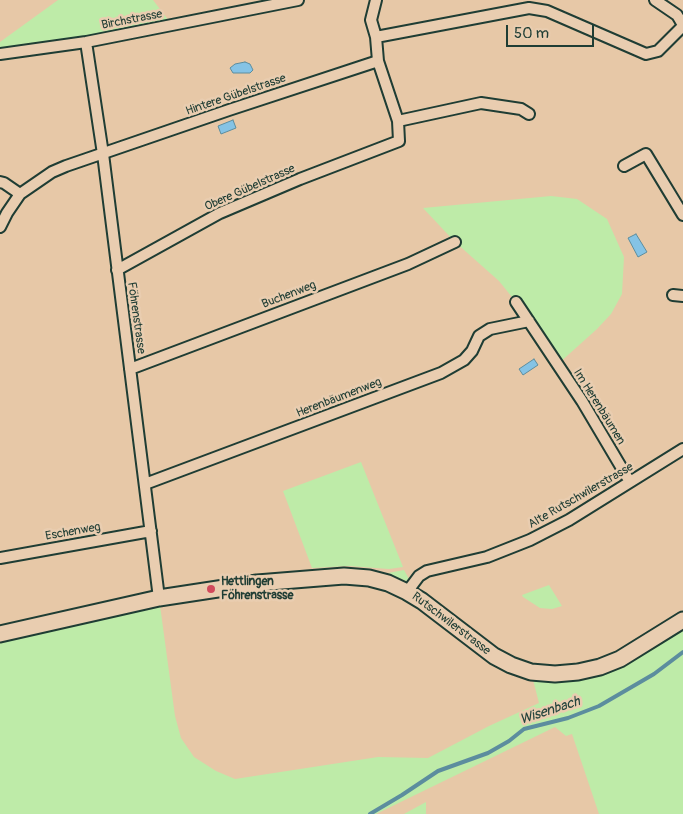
<!DOCTYPE html>
<html>
<head>
<meta charset="utf-8">
<style>
  body { margin:0 }
  #map { position:relative; width:683px; height:814px; overflow:hidden; background:#e7c8a7; font-family:Pangolin,sans-serif }
  canvas { display:block }
  .scale { position:absolute; left:506px; top:25px; width:88px; height:22px; box-sizing:border-box; border:2px solid #1f3d34; border-top:0; padding-left:6px; font-size:15px; line-height:18px; white-space:nowrap; color:#1f3d34; -webkit-text-stroke:4px #e9cdb0; paint-order:stroke }
</style>
</head>
<body>
<div id="map">
<canvas width="683" height="814"></canvas>
<div class="scale">50 m</div>
</div>
<script>
const ctx = document.querySelector('canvas').getContext('2d');
ctx.lineJoin = 'round';
function fillPath(path, color) { ctx.fillStyle = color; ctx.fill(path, 'evenodd'); }
const toPath = rows => new Path2D(rows.map(r => 'M' + r).join(''));
function strokePath(path, color, width, dash) { ctx.strokeStyle = color; ctx.lineWidth = width; ctx.lineCap = dash ? 'butt' : 'round'; ctx.setLineDash(dash || []); ctx.stroke(path); }
function drawText(font, color, halo, rows, align = 'center') {
  ctx.font = font + ' Pangolin,sans-serif'; ctx.lineWidth = 5; ctx.setLineDash([]); ctx.textBaseline = 'middle'; ctx.strokeStyle = halo; ctx.fillStyle = color; for (const [text, x, y, turn = 0] of rows) {
    ctx.save(); ctx.translate(x, y); ctx.rotate((+turn || 0) * Math.PI / 180); ctx.textAlign = isNaN(turn) ? turn : align; if (halo) ctx.strokeText(text, 0, 0); ctx.fillText(text, 0, 0); ctx.restore();
  }
}
fillPath(toPath([
  [58,0,153,0,172,25,0,54,0,42],
  [551,196,577,199,607,219,624,257,622,294,611,314,597,329,558,364,516,302,499,281,455,242,423,208],
  [361,462,403,567,389,569,349,566,312,568,283,491],
  [404,570,409,579,406,581,388,573],
  [549,585,562,606,552,609,540,608,523,597,522,595],
  [159,598,175,716,181,738,194,757,216,771,235,779,378,757,428,758,489,726,539,703,531,672,578,672,683,620,683,814,599,814,572,734,566,736,555,727,376,814,0,814,0,634],
  [426,802,426,814,404,814]
]), '#beeba8');
const water = toPath([
  [245,62,250,64,253,70,250,73,233,73,230,68,235,64,245,62],
  [233,120,236,128,221,134,218,126,233,120],
  [636,234,647,252,638,257,628,238,636,234],
  [534,359,538,365,523,375,519,369,534,359]
]);
fillPath(water, '#85c3e5');
strokePath(water, '#5c8d9e', 1);
strokePath(toPath([
  [370,814,402,795,438,771,488,753,509,741,524,729,568,718,599,706,654,674,683,652]
]), '#5c8d9e', 4);
const street = toPath([
  [655,0,677,15,683,25],
  [376,37,529,8,547,11,646,54,658,51,683,26],
  [86,42,103,154,159,598],
  [0,54,86,42,298,0],
  [398,121,481,103,521,109,529,114],
  [624,166,646,154,683,215],
  [0,182,4,183,20,194],
  [0,227,7,213,20,194,52,172,66,166,229,110,378,61],
  [117,270,220,213,300,179,399,141,398,121,378,61,376,37,371,20,376,0],
  [673,295,683,296],
  [516,302,582,401,630,482],
  [130,369,408,264,455,242],
  [145,484,441,373,464,360,472,351,479,336,490,329,529,321],
  [0,558,151,531],
  [407,592,419,576,427,571,487,557,530,540,569,520,683,449]
]);
const secondary = toPath([
  [0,634,159,598,257,583,344,576,369,578,388,583,407,592,422,601,494,656,511,665,531,672,555,674,578,672,600,667,620,659,683,620]
]);
strokePath(street, '#1f3d34', 14);
strokePath(secondary, '#1f3d34', 19);
strokePath(street, '#e9cdb0', 10);
strokePath(secondary, '#e9cdb0', 15);
for (const [x, y, r, color] of [
  [211,589,5,"#d1495b"]
]) { const dot = new Path2D(); dot.arc(x, y, r, 0, 2 * Math.PI); ctx.fillStyle = color; ctx.fill(dot); strokePath(dot, '#e9cdb0', 2); }
drawText('12px', '#1f3d34', '#e9cdb0', [
  ["Birchstrasse",132,20,-11],
  ["Hintere Gübelstrasse",236,95,-19],
  ["Obere Gübelstrasse",250,188,-24],
  ["Buchenweg",289,295,-21],
  ["Föhrenstrasse",136,318,82],
  ["Herenbäumenweg",339,398,-21],
  ["Im Herenbäumen",599,407,58],
  ["Alte Rutschwilerstrasse",581,496,-30],
  ["Eschenweg",73,532,-10],
  ["Rutschwilerstrasse",451,624,37]
]);
drawText('bold 12px', '#1f3d34', '#e9cdb0', [
  ["Hettlingen",221,582],
  ["Föhrenstrasse",221,596]
], 'left');
drawText('italic 14px', '#24443d', '#e9cdb0', [
  ["Wisenbach",550,711,-18]
]);
</script>
</body>
</html>
